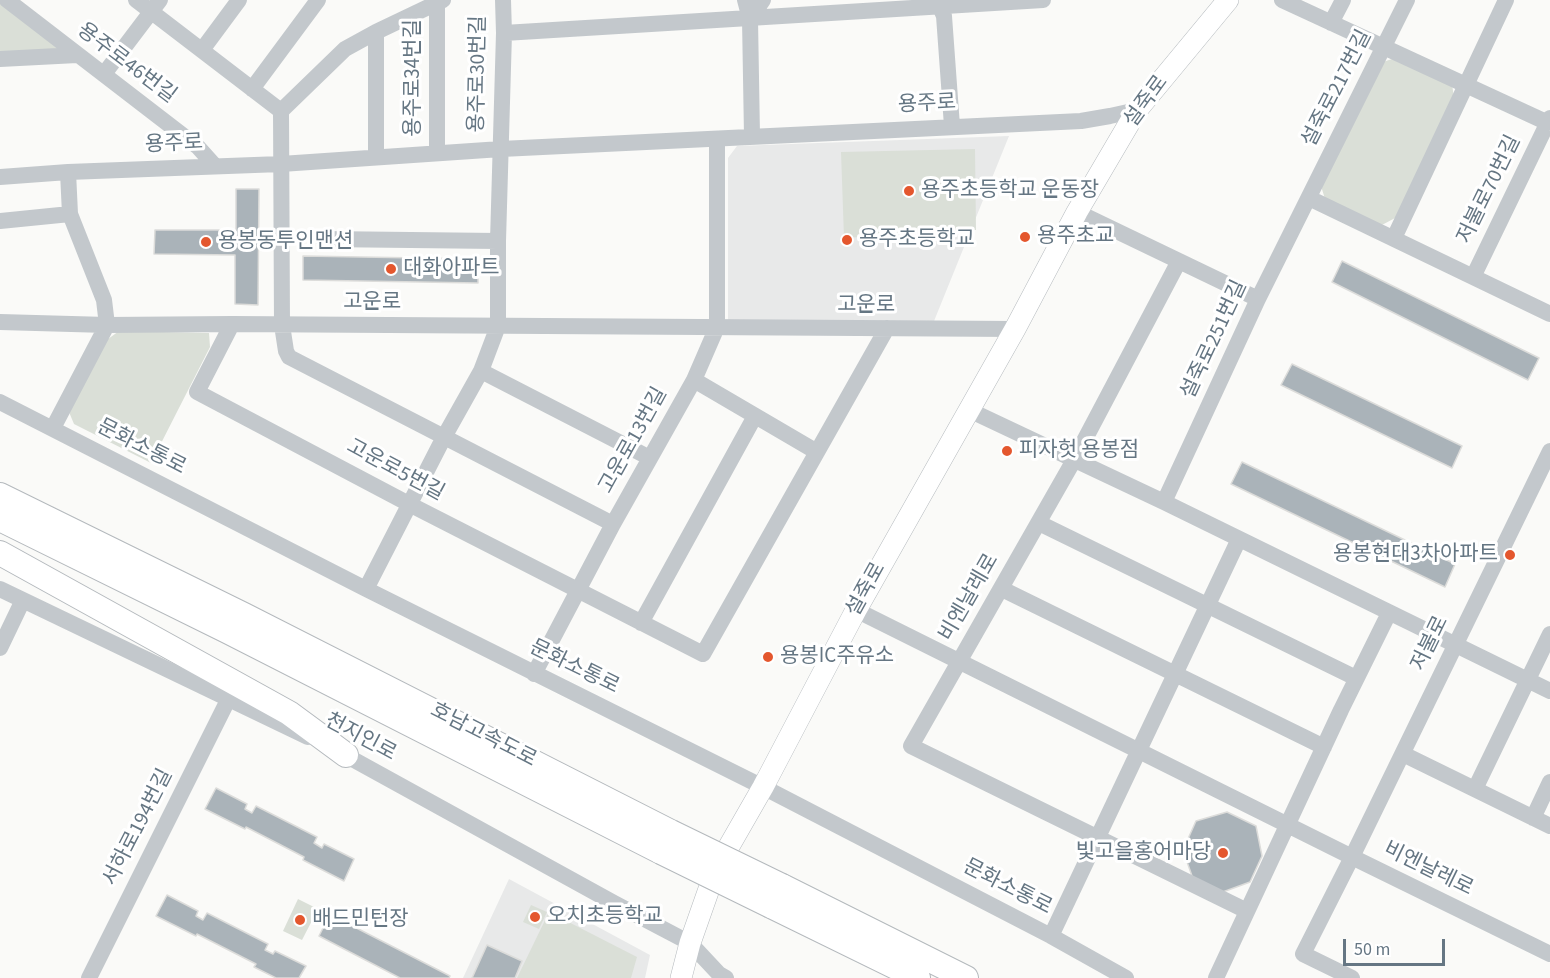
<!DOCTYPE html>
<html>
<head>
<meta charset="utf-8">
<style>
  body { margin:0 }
  #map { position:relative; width:1550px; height:978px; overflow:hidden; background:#fafaf8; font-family:"Source Sans 3",sans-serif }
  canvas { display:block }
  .scale { position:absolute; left:1343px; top:939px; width:102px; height:27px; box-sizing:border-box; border:3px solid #657683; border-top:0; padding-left:8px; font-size:18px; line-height:21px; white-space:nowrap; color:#657683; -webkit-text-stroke:4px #fff; paint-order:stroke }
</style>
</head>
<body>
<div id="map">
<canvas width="1550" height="978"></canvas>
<div class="scale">50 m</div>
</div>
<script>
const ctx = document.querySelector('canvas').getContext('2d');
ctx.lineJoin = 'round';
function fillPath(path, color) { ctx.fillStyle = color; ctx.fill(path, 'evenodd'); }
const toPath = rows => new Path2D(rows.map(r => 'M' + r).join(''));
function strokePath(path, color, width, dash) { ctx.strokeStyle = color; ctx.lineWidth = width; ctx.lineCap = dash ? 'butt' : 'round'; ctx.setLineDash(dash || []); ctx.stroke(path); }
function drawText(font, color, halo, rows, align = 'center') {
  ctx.font = font + ' "Source Sans 3","Noto Sans KR",sans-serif'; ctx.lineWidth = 6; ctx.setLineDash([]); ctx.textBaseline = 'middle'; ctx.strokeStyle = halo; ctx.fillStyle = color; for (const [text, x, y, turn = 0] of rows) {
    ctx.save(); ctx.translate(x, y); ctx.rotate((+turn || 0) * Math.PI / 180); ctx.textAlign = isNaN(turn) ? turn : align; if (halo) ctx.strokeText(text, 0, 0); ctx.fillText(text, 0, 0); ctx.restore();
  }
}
fillPath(toPath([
  [1009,136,932,326,728,323,728,158,737,146],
  [509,879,650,955,645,978,463,978]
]), '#e8e9e9');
fillPath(toPath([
  [0,0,64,49,0,56],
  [1395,58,1452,84,1454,98,1397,217,1380,226,1325,199,1321,186,1380,63],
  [975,149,976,230,844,238,841,152],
  [119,331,209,333,210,347,151,463,74,424,69,412,104,342],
  [298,899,318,909,302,940,283,931],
  [531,905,547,912,539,929,523,922],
  [549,912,637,957,631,978,517,978]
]), '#dadfd7');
const building = toPath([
  [236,189,259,189,258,305,235,304,235,255,154,254,155,230,236,230,236,189],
  [303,256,478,259,478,283,303,280,303,256],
  [1342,261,1539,358,1528,380,1332,282,1342,261],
  [1292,364,1462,446,1452,468,1281,385,1292,364],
  [1242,462,1455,564,1445,587,1231,484,1242,462],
  [216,788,247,804,245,809,252,813,256,806,317,837,314,843,322,848,324,844,354,859,344,881,303,860,304,857,246,827,245,829,205,809,216,788],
  [1227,812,1256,826,1262,856,1250,882,1220,893,1193,879,1183,850,1196,821,1227,812],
  [167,895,198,911,196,916,203,920,207,913,268,944,265,950,273,954,275,951,306,966,299,978,276,978,254,967,256,964,197,934,196,936,156,916,167,895],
  [335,917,450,976,449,978,400,978,319,936,324,926,329,928,335,917],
  [487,945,522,961,515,978,472,978,487,945]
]);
fillPath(building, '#aab3b9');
strokePath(building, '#dcdcda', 1.5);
const major = toPath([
  [681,978,690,943,716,869,763,787,856,610,1015,329,1077,212,1137,110,1228,0]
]);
const highway = toPath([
  [0,495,244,615,671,832],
  [0,519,227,631,661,852],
  [0,553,289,713,346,755],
  [782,886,966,978],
  [771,906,918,978]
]);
strokePath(major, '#b5babe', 22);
strokePath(highway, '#b4b9bd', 26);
strokePath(toPath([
  [7,0,198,147,215,166],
  [136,0,281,111,282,325,286,351,289,357,613,524],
  [745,0,750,19,752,136],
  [932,0,940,7,944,16,952,126],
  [1282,0,1548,123],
  [437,3,437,153],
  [750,19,763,0],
  [1331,23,1343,0],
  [504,33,1043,0],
  [202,50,239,0],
  [0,59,77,55],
  [104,74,160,0],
  [252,89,318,0],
  [281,111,345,49,376,32,443,0],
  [376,157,376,32],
  [0,177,68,172,281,164,501,149,1081,121,1110,116,1137,110],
  [1309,198,1550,314],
  [1077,212,1258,299],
  [0,221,70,214,68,172],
  [1394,238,1506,0],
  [323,239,498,241],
  [1179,261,1074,460,911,746,1247,911],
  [1473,277,1550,118],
  [0,322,107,325,232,324,1015,329],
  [232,324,197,392,409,504,703,654,887,328],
  [481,371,650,458],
  [694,380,817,452],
  [0,402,366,589,763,787,1051,936,1126,978],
  [969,410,1164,502,1550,691],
  [53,428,107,325,104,300,70,214],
  [1164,502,1258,299,1407,0],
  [1039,523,1356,678],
  [0,589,308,737],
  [366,589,444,437,481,371,498,326,498,241,504,33,503,0],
  [1002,589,1324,747],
  [856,610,1352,857,1550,954],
  [641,623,755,416],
  [0,648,23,600],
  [534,674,613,524,694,380,717,327,717,139],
  [336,750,614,903,690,943,719,974,726,978],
  [1403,754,1550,826],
  [1475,789,1550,634],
  [1533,818,1550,782],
  [1051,936,1239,539],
  [89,978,229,698],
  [1216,978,1341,710,1389,613],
  [1352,978,1303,954,1352,857,1550,451]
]), '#c3c8cc', 16);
strokePath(major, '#fff', 21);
strokePath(highway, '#fff', 24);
const highwayBridge = toPath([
  [671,832,782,886],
  [661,852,771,906]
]);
strokePath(highwayBridge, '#b4b9bd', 26, []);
strokePath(highwayBridge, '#fff', 24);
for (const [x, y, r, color] of [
  [909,191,6,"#e4572e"],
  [1025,237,6,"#e4572e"],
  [847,240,6,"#e4572e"],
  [206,242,6,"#e4572e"],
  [391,269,6,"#e4572e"],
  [1007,451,6,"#e4572e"],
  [1510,555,6,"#e4572e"],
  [768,657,6,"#e4572e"],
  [1223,853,6,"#e4572e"],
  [535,917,6,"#e4572e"],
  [300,920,6,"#e4572e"]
]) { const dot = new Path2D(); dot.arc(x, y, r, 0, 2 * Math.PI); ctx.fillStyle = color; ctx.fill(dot); strokePath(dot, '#fff', 2); }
drawText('21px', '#657683', '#fff', [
  ["용주로46번길",126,64,37],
  ["용주로30번길",479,74,-89],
  ["용주로34번길",414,78,-90],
  ["설죽로217번길",1338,89,-63],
  ["설죽로",1147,102,-54],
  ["용주로",927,105,-3],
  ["용주로",174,145,-3],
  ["저불로70번길",1490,190,-64],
  ["고운로",372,303],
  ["고운로",866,306],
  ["설죽로251번길",1215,340,-65],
  ["고운로13번길",634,441,-61],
  ["문화소통로",141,448,27],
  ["고운로5번길",395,471,28],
  ["설죽로",867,590,-61],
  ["비엔날레로",970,598,-60],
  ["저불로",1431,644,-64],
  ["문화소통로",574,668,26],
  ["호남고속도로",483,736,27],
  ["천지인로",360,738,28],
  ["서하로194번길",139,828,-63],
  ["비엔날레로",1428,870,26],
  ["문화소통로",1007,888,27]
]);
drawText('21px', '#657683', '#fff', [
  ["용주초등학교 운동장",921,191],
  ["용주초교",1037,237],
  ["용주초등학교",859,240],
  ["용봉동투인맨션",218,242],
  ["대화아파트",403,269],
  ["피자헛 용봉점",1019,451],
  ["용봉현대3차아파트",1498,555,"right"],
  ["용봉IC주유소",780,657],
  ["빛고을홍어마당",1211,853,"right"],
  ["오치초등학교",547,917],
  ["배드민턴장",312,920]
], 'left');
</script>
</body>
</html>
